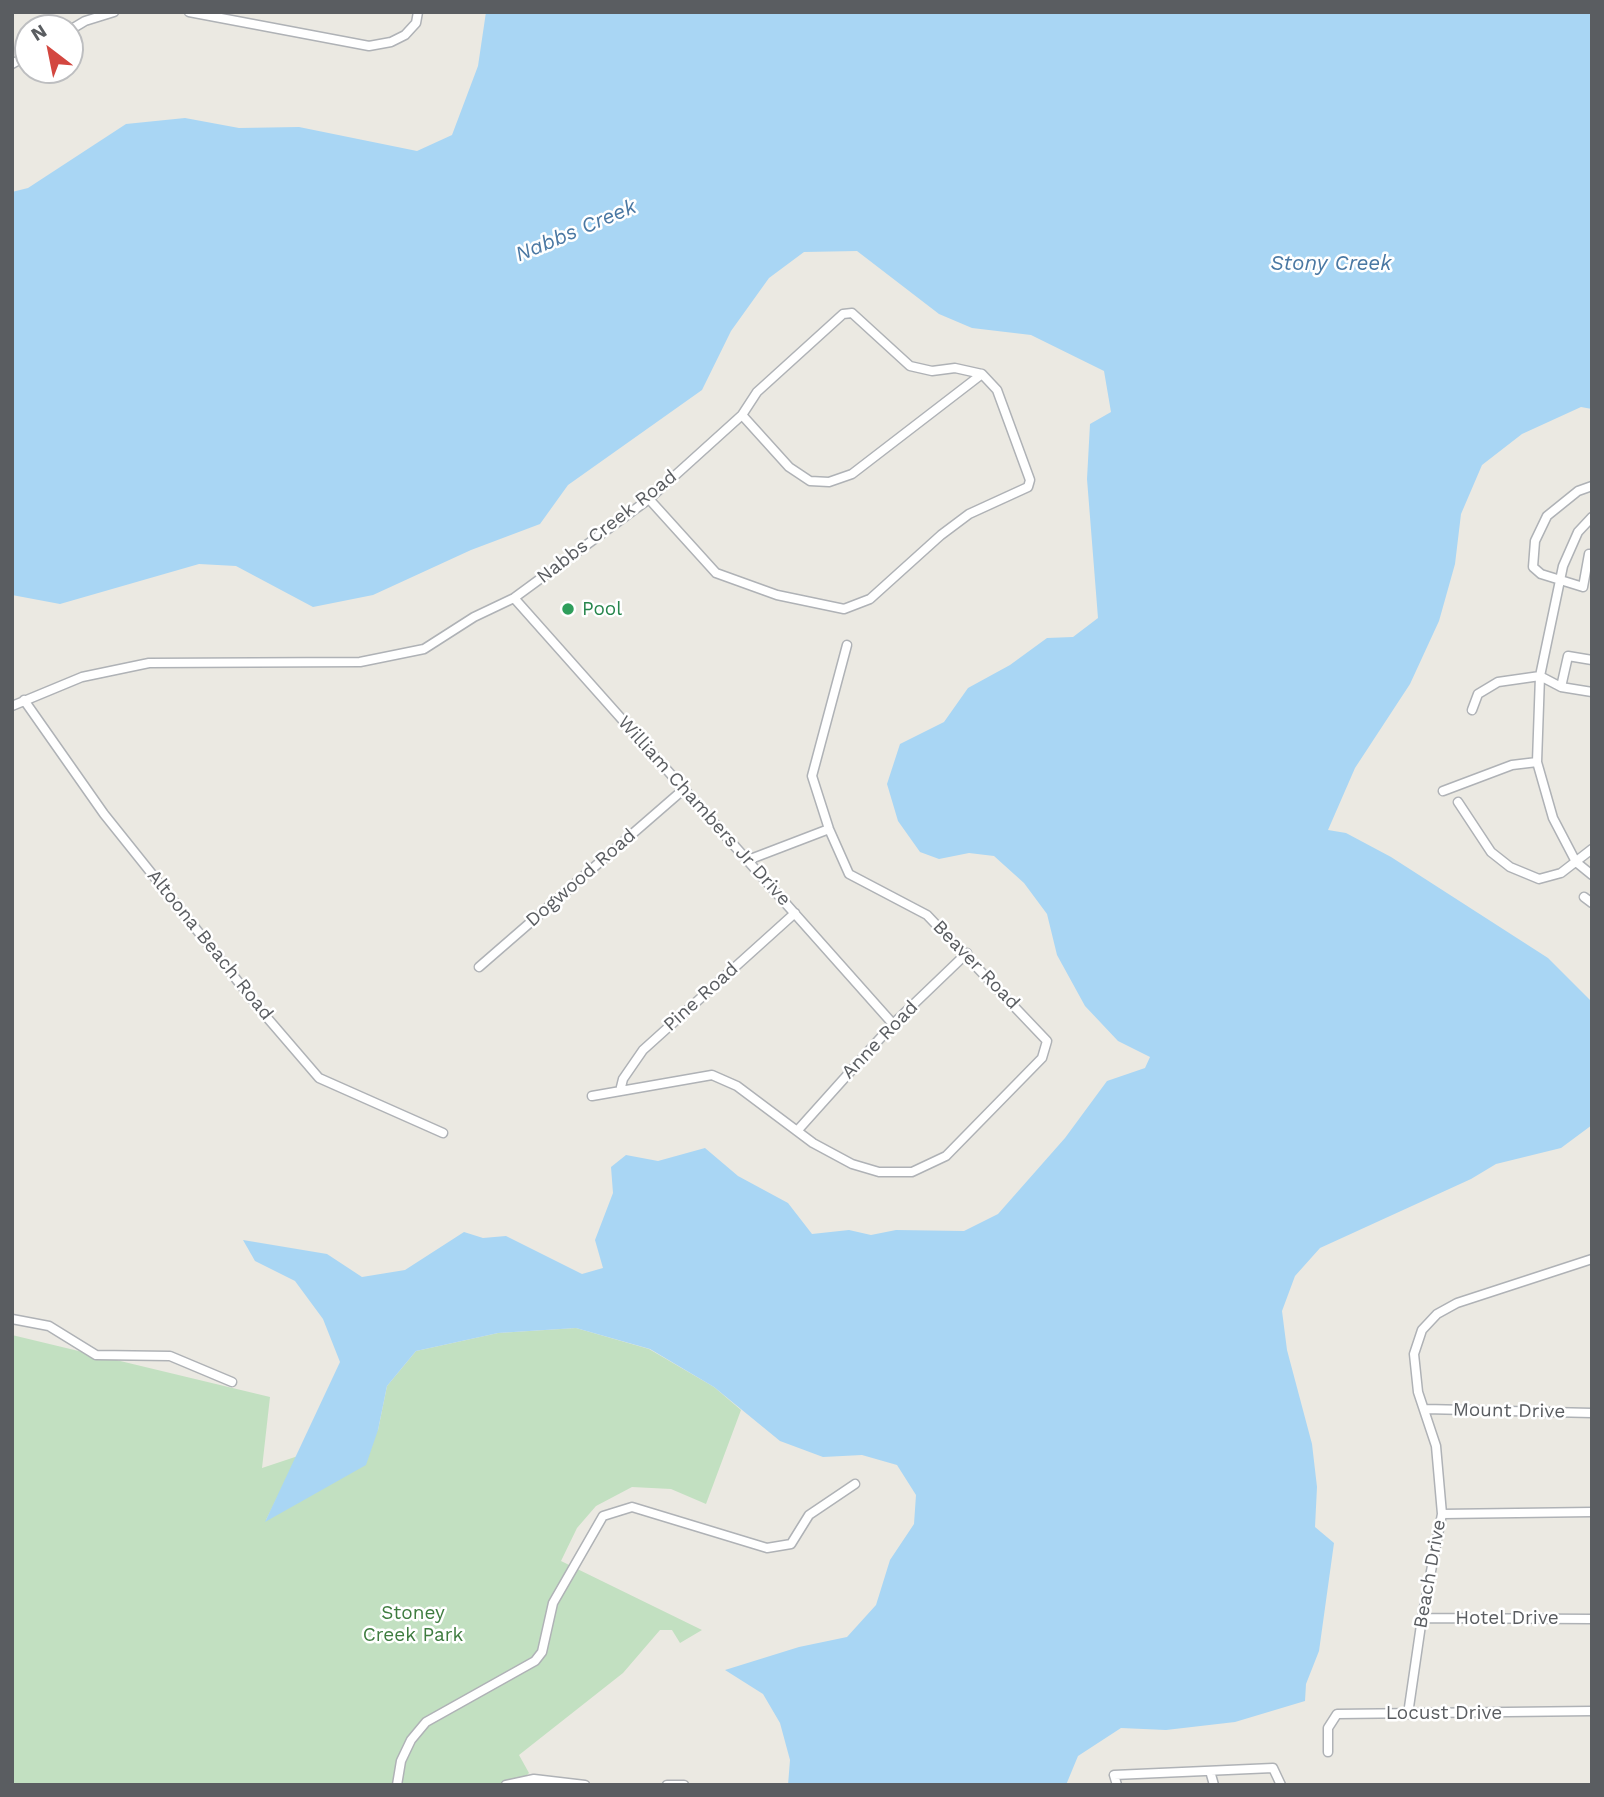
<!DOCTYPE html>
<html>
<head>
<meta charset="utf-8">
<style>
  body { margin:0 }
  #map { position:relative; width:1604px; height:1797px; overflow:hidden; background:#ebe9e2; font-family:"Work Sans",sans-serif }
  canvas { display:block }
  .frame { position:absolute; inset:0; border:14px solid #5a5d61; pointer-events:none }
  .north { position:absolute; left:14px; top:14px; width:70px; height:70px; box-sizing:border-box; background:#fff; border:2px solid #bdbec0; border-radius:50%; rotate:328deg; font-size:19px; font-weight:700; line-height:28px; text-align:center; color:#5a5d61 }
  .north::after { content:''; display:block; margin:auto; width:24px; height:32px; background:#d34740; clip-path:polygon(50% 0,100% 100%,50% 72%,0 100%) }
</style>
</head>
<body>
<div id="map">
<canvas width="1604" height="1797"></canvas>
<div class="frame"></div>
<div class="north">N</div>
</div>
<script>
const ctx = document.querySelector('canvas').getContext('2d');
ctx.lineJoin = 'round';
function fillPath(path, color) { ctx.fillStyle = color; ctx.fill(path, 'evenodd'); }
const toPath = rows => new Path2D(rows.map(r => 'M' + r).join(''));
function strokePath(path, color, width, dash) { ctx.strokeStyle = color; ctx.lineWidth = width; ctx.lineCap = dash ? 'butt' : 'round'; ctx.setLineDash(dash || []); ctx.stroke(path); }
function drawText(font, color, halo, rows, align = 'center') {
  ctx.font = font + ' "Work Sans",sans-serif'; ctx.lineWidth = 5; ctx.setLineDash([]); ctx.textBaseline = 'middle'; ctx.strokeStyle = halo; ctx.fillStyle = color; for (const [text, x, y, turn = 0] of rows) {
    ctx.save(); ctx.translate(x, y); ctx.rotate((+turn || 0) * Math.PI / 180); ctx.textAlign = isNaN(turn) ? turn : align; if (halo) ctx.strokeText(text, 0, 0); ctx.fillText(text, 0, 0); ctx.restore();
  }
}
fillPath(toPath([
  [576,1328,649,1349,714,1387,741,1410,706,1504,671,1489,632,1487,596,1506,577,1528,561,1561,702,1630,680,1643,672,1630,660,1630,623,1673,519,1755,529,1773,524,1778,537,1785,12,1785,12,1335,270,1397,262,1468,298,1456,266,1520,378,1430,387,1386,416,1351,498,1333]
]), '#c2e0c1');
fillPath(toPath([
  [486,12,1592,12,1592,409,1581,407,1522,434,1482,465,1461,514,1455,564,1439,621,1410,684,1355,768,1328,830,1346,833,1391,857,1548,958,1592,1002,1592,1125,1561,1148,1496,1164,1471,1179,1320,1248,1295,1276,1282,1311,1287,1350,1312,1444,1317,1487,1315,1527,1334,1543,1319,1651,1306,1684,1305,1701,1235,1722,1166,1730,1121,1728,1078,1756,1066,1785,788,1785,790,1760,780,1723,763,1694,725,1670,799,1647,847,1637,876,1605,890,1560,914,1524,916,1495,897,1465,862,1455,823,1457,780,1441,714,1387,650,1349,576,1328,498,1333,416,1351,387,1386,378,1430,366,1465,265,1522,340,1362,323,1319,295,1281,255,1261,243,1240,327,1254,362,1277,405,1270,464,1232,483,1238,506,1236,582,1274,603,1268,595,1240,613,1193,611,1167,626,1155,658,1161,705,1148,738,1176,788,1203,812,1234,849,1230,871,1235,896,1230,964,1231,998,1214,1065,1138,1107,1081,1145,1068,1150,1057,1118,1041,1085,1006,1057,955,1047,914,1024,883,994,856,969,853,939,859,920,852,898,821,887,784,900,744,944,722,968,688,1010,665,1047,638,1073,637,1098,618,1087,479,1090,424,1111,412,1104,371,1031,335,972,328,939,314,857,251,804,252,769,278,731,331,702,390,568,485,540,524,471,550,373,595,313,607,236,566,199,564,60,604,12,595,12,192,28,188,126,124,185,118,239,128,299,127,417,151,452,135,478,66]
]), '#a9d6f4');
const minor = toPath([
  [189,12,369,46,391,42,405,35,416,23,418,12],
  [70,30,85,21,114,12],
  [12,64,28,55],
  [742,415,789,467,810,481,829,482,852,474,982,374],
  [1592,517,1578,532,1563,566,1540,676,1537,762,1553,818,1576,862,1592,875],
  [1589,554,1583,587,1541,574,1533,567,1535,541,1547,516,1578,491,1592,486],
  [514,598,893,1024],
  [1561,687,1568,656,1592,660],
  [24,700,104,814,264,1014,319,1078,443,1133],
  [12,706,82,677,149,663,360,662,424,649,474,617,514,598,649,499,742,415,757,392,843,314,852,313,910,366,932,371,955,368,982,374,997,390,1030,480,1028,487,969,514,941,535,870,599,844,609,777,595,716,573,649,499],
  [1472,710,1478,694,1498,682,1540,676,1561,687,1592,692],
  [1443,791,1512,765,1537,762],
  [1458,802,1491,852,1510,867,1539,879,1561,873,1592,849],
  [748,860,829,829],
  [1584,897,1592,903],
  [479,967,684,789],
  [620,1091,623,1079,643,1050,795,913],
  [592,1096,712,1075,737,1086,813,1143,852,1164,879,1172,912,1172,946,1156,1042,1058,1047,1041,927,915,849,874,829,829,812,776,847,645],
  [797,1131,893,1024,967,953],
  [12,1319,49,1326,96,1355,170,1356,232,1382],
  [1425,1409,1592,1413],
  [1442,1514,1592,1512],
  [1422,1618,1592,1619],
  [1408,1714,1422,1618,1442,1514,1436,1446,1418,1392,1414,1354,1422,1330,1437,1314,1457,1303,1592,1259],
  [1328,1752,1328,1728,1337,1714,1592,1711],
  [1210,1771,1214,1785],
  [397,1785,401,1761,411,1740,426,1722,535,1661,542,1652,553,1603,603,1516,632,1507,767,1548,791,1544,809,1515,855,1484],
  [506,1785,534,1779,585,1785],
  [667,1785,684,1785],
  [1117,1785,1114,1775,1273,1768,1281,1785]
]);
strokePath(minor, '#afb2b6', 11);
strokePath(minor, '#fff', 8);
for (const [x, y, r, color] of [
  [568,609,7,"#2e9e5b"]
]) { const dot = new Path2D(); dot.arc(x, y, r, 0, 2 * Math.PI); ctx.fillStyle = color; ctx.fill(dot); strokePath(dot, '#fff', 2.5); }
drawText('19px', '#5a5d61', '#fff', [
  ["Nabbs Creek Road",607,527,-38],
  ["William Chambers Jr Drive",704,811,48],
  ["Dogwood Road",581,878,-41],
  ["Altoona Beach Road",210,945,51],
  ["Beaver Road",976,965,46],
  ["Pine Road",701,997,-42],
  ["Anne Road",880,1040,-46],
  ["Mount Drive",1509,1411,1],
  ["Beach Drive",1430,1574,-80],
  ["Hotel Drive",1507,1618],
  ["Locust Drive",1444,1713]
]);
drawText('19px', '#27864d', '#fff', [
  ["Pool",582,609]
], 'left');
drawText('19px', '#3e7c3f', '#fff', [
  ["Stoney",413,1613],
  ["Creek Park",413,1635]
]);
drawText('italic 21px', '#4a78a3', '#fff', [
  ["Nabbs Creek",576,231,-23],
  ["Stony Creek",1331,264]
]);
</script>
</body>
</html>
